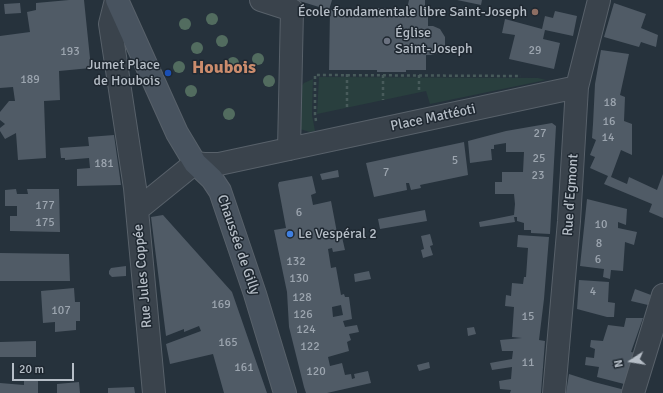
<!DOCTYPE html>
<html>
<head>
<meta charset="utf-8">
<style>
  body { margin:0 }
  #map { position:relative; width:663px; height:393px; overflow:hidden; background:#26323c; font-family:Signika,sans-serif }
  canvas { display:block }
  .north { position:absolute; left:611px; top:341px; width:40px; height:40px; -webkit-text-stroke:3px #1f2831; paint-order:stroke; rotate:258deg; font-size:11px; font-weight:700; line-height:16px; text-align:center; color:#b6bec7 }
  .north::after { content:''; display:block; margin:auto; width:14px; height:18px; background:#b6bec7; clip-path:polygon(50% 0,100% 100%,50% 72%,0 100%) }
  .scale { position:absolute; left:12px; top:363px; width:62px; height:18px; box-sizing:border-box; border:2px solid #b6bec7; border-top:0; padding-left:5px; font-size:12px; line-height:14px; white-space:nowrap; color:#b6bec7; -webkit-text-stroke:3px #1f2831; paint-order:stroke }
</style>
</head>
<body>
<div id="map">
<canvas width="663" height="393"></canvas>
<div class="north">N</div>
<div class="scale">20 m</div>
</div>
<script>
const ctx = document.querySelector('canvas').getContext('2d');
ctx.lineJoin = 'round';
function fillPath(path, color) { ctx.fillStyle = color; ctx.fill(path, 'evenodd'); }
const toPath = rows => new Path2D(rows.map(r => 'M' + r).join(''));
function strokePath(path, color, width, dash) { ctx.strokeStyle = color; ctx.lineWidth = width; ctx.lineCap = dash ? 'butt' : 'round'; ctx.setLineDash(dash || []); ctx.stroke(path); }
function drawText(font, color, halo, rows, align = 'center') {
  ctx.font = font + ' Signika,sans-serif'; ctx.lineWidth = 3; ctx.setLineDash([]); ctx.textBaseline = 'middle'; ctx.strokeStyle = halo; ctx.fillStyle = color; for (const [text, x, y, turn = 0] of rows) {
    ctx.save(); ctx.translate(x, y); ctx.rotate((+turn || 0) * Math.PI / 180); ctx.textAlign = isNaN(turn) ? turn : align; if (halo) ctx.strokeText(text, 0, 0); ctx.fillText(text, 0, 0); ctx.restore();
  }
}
fillPath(toPath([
  [319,77,538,78,546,80,430,104,426,91,317,114],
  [313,79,312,115,315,131,310,132,300,129,297,124,299,89,304,83]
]), '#293f3e');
fillPath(toPath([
  [69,0,84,0,91,68,59,71,60,100,44,101,46,158,18,160,16,133,5,139,0,131,0,128,5,124,0,120,0,112,9,101,15,101,13,87,0,88,0,36,30,32,27,12,36,10,36,3],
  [296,0,332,0,329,10],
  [409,0,425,0,425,11,428,11,428,26,433,26,440,29,445,37,445,45,440,52,432,55,426,55,426,70,406,70,406,72,377,72,377,70,329,70,330,10,378,10,378,8,407,9],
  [457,0,482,0,481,5],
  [20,3,21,13,5,14,4,4],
  [614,3,646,14,641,28,658,35,656,47,641,42,639,47,604,37],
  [555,11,577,16,573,36,545,30,543,39,560,43,554,69,509,59,515,35,502,33,505,19,542,29,545,16,553,18],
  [601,50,629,54,620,95,625,97,624,121,632,124,632,155,621,150,611,177,627,184,629,177,657,190,663,174,663,218,649,212,652,204,604,184,608,176,590,168,595,157,590,155,596,140,592,138,593,124,595,84],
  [552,123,556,126,550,234,531,233,531,230,524,230,524,223,517,221,517,217,514,217,515,222,480,227,479,222,514,215,515,204,514,194,495,194,495,182,502,182,502,172,523,172,524,152,506,152,506,143,494,145,494,149,491,149,492,160,470,163,468,141,506,131],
  [114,135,121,185,77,186,77,169,90,168,89,158,65,160,65,158,61,158,60,148,89,146,88,137],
  [464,142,468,175,420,185,421,188,411,190,409,183,406,183,407,190,374,197,366,163],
  [338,170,339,177,322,180,320,174],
  [312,176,316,193,311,195,313,205,331,201,338,238,342,237,345,250,333,252,332,248,328,249,331,268,336,267,341,295,344,294,345,297,349,297,352,319,343,321,345,327,357,325,359,332,349,334,351,340,347,342,349,351,328,357,330,366,342,363,345,375,351,374,352,379,355,378,354,374,368,371,371,383,327,393,306,393,304,387,289,327,287,292,274,230,286,228,278,185,279,182],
  [341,305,343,315,333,317,332,307],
  [16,189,17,194,28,194,27,189,59,189,60,232,10,231,10,216,17,216,17,206,5,206,5,190],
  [587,199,627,209,626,225,618,222,618,228,637,232,634,245,625,242,623,271,611,270,610,279,603,277,604,269,580,266],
  [425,210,427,221,380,229,378,219],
  [163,215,232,292,267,393,224,393,213,354,170,364,166,344,201,331,199,326,184,332,184,329,166,336,151,217],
  [430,234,433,245,430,246,433,255,423,258,421,250,424,249,421,236],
  [518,235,549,237,544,299,539,340,545,341,541,393,510,393,511,390,500,389,499,381,511,379,512,367,492,370,490,363,512,359,513,351,502,351,500,340,522,338,512,337,514,307,505,306,506,295,511,296,512,283,523,284,524,277,526,277,528,248,517,247],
  [0,253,69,254,70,281,0,281],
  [126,266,126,276,112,277,109,274,109,271,111,268],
  [369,271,371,279,355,282,354,274],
  [579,280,609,282,608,302,615,303,614,317,607,317,577,309],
  [74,288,75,302,80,302,80,321,76,321,76,330,55,332,55,322,43,323,41,291],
  [635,289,651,295,648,305,631,301],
  [626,318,643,318,631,352,636,353,628,385,597,377,599,367,585,365,586,357,594,358,595,349,590,347,591,340,603,341,608,325,624,327],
  [474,327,476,334,468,336,467,328],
  [36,341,36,357,0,357,0,342],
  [429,362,430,368,419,371,417,365],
  [569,374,594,382,625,390,624,393,566,393],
  [24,381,38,381,38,393,0,393,0,383,24,385],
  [79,382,80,393,57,393,57,384],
  [134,387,135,393,108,393,108,388]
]), '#505b66');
const street = toPath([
  [116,0,110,24,135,188,137,210],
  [261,0,292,10,289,149],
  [154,393,137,210,195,163,204,164,219,164,577,87],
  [554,393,569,221,577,87,599,0],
  [633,393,663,295]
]);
const secondary = toPath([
  [117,0,177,133,195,163,212,179,220,191,255,294,285,393]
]);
strokePath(street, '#58616a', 24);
strokePath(secondary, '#58616a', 24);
strokePath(toPath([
  [347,74,347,108],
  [383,75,383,100],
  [419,75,419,92],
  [316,121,315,115,315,75,521,76]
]), '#485b5b', 2.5, [3, 3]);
strokePath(street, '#3a434c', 22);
strokePath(secondary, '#48535f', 22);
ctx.fillStyle = '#526c5f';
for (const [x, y] of [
  [212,19],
  [185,24],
  [222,41],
  [197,48],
  [258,59],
  [233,63],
  [179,67],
  [269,81],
  [191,91],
  [229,114]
]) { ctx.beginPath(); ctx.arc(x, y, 6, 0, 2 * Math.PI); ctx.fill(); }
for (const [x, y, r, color] of [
  [535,12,4,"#8d6e63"],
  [387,41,4,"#6b7280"],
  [168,73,4,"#1a4fb4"],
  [290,234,4,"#3f7fe0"]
]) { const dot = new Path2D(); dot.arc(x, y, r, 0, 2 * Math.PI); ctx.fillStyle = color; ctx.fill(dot); strokePath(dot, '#1f2831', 1.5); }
drawText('12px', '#9ca5af', null, [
  ["29",535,51],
  ["193",70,52],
  ["189",30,80],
  ["18",610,103],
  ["16",609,122],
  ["27",540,134],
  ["14",608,138],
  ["25",539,159],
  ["5",455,161],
  ["181",104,164],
  ["7",386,173],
  ["23",538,176],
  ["177",45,206],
  ["6",299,213],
  ["175",45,223],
  ["10",601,225],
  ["8",599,244],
  ["6",598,260],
  ["132",296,262],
  ["130",299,279],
  ["4",593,292],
  ["128",302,298],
  ["169",221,305],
  ["107",61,311],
  ["126",303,315],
  ["15",528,317],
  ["124",306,330],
  ["165",228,343],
  ["122",310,347],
  ["11",528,363],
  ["161",244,368],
  ["120",316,372]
]);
drawText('14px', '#b6bec7', '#1f2831', [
  ["École fondamentale libre Saint-Joseph",527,12],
  ["Église",395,33,"left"],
  ["Saint-Joseph",395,49,"left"],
  ["Jumet Place",160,65],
  ["de Houbois",160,81],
  ["Le Vespéral 2",298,234,"left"]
], 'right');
drawText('14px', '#b6bec7', '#1f2831', [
  ["Place Mattéoti",433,118,-12],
  ["Rue d'Egmont",571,195,-86],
  ["Chaussée de Gilly",238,245,71],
  ["Rue Jules Coppée",143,276,-95]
]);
drawText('bold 18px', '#cb8c6d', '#1f2831', [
  ["Houbois",224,68]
]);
</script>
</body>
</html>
